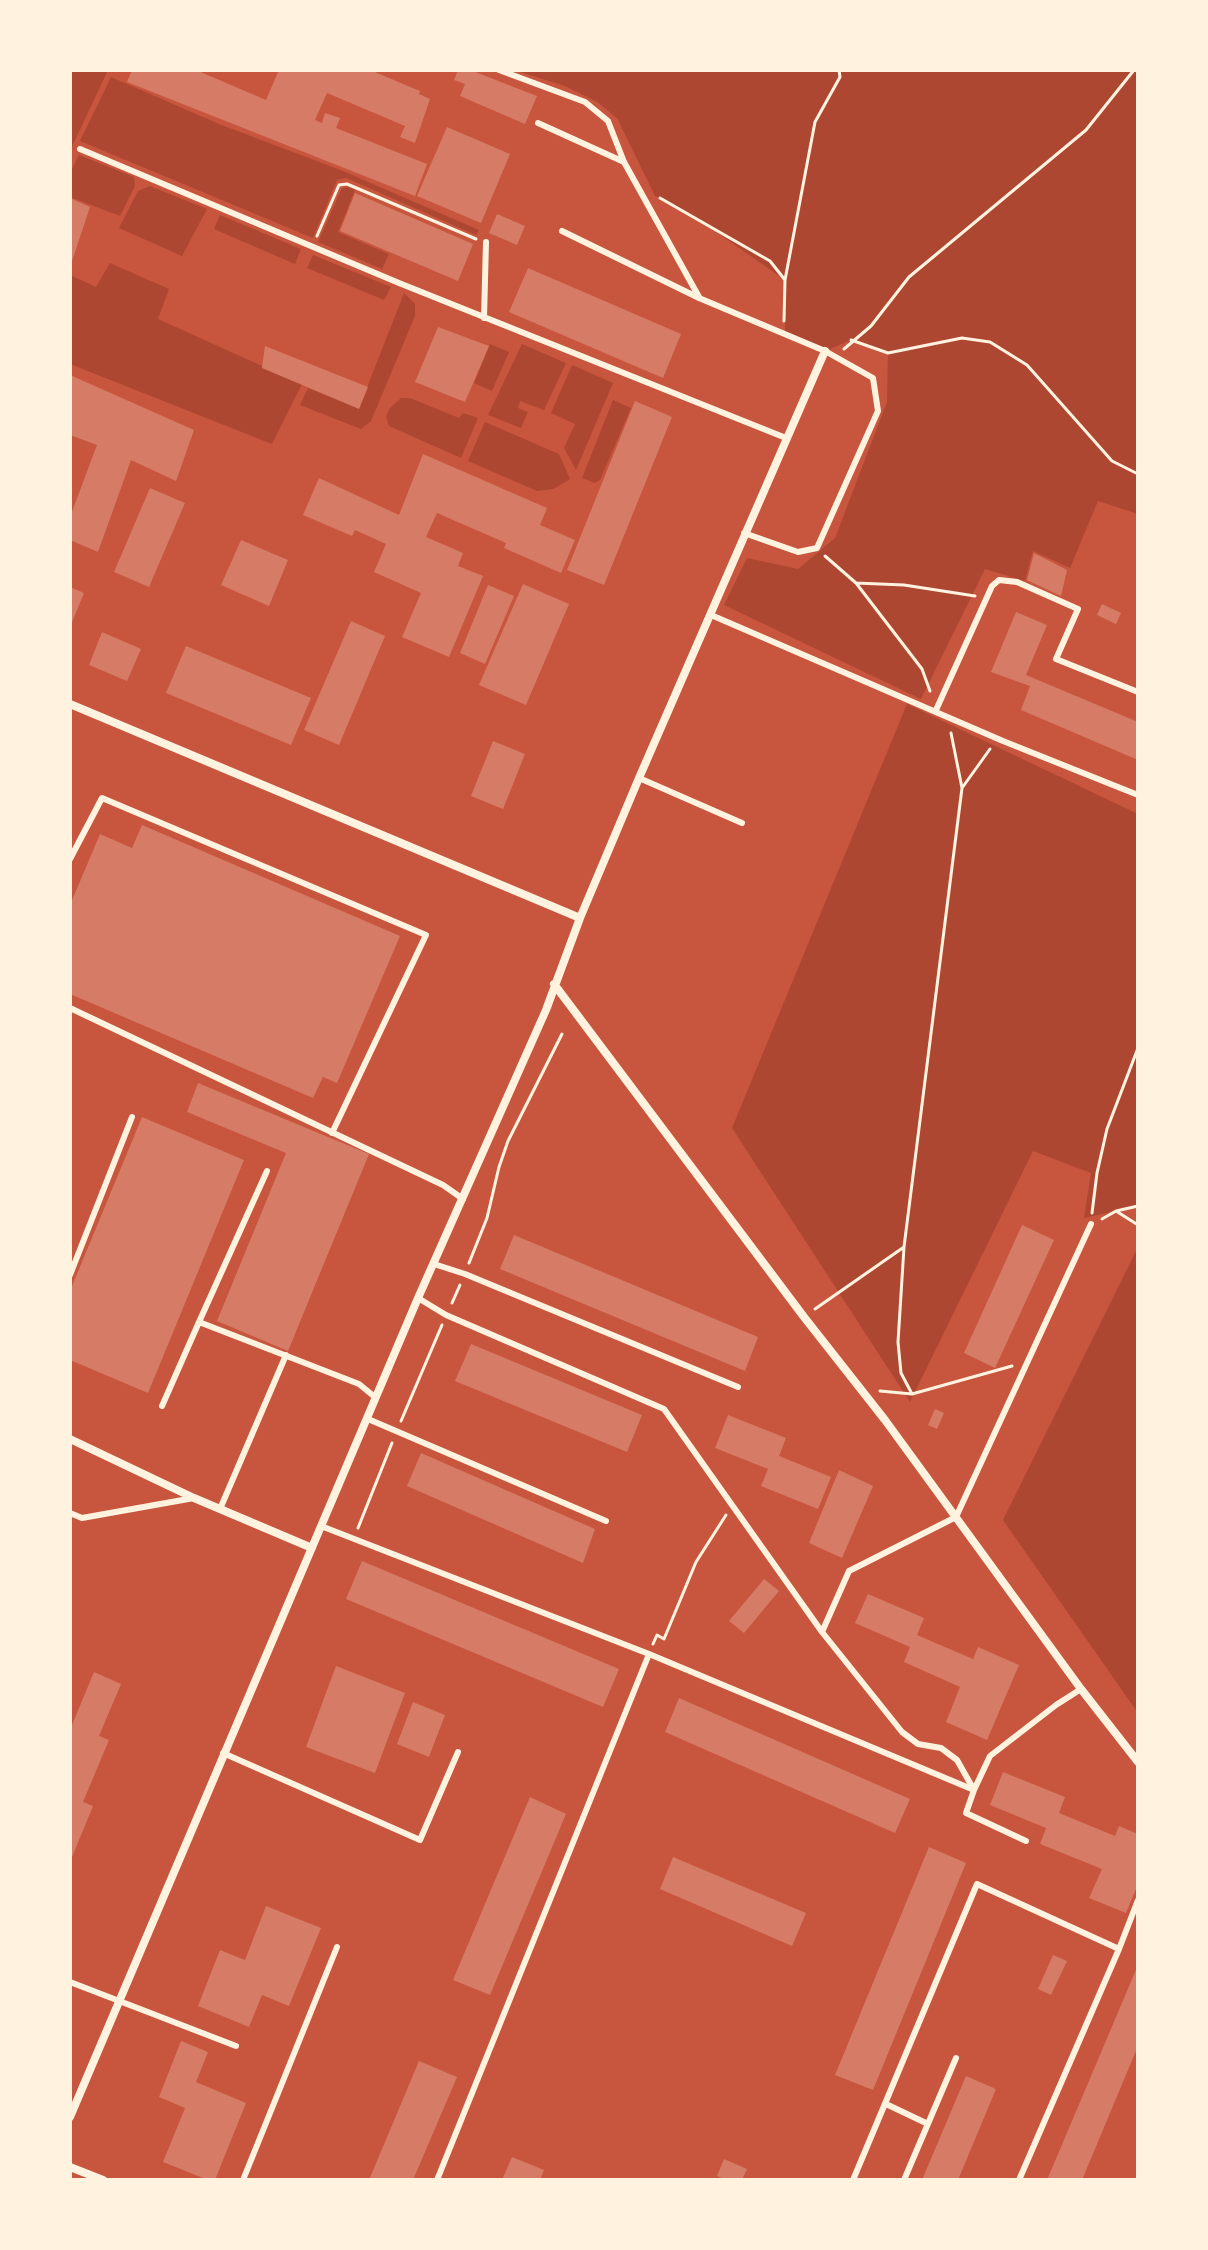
<!DOCTYPE html>
<html>
<head>
<meta charset="utf-8">
<style>
  body { margin:0 }
  #map { position:relative; width:1208px; height:2250px; overflow:hidden; background:#c8553d; font-family:"Roboto Condensed",sans-serif }
  canvas { display:block }
  .frame { position:absolute; inset:0; border:72px solid #fff3e0; pointer-events:none }
</style>
</head>
<body>
<div id="map">
<canvas width="1208" height="2250"></canvas>
<div class="frame"></div>
</div>
<script>
const ctx = document.querySelector('canvas').getContext('2d');
ctx.lineJoin = 'round';
function fillPath(path, color) { ctx.fillStyle = color; ctx.fill(path, 'evenodd'); }
const toPath = rows => new Path2D(rows.map(r => 'M' + r).join(''));
function strokePath(path, color, width, dash) { ctx.strokeStyle = color; ctx.lineWidth = width; ctx.lineCap = dash ? 'butt' : 'round'; ctx.setLineDash(dash || []); ctx.stroke(path); }
fillPath(toPath([
  [70,70,108,70,70,151],
  [514,70,1138,70,1138,514,1098,501,1070,568,1033,551,1025,581,985,569,921,699,724,605,747,558,798,569,835,538,887,402,888,353,851,340,825,351,785,333,785,280,692,215,655,196,617,118,597,102,565,86],
  [111,77,219,124,343,171,479,230,476,235,346,178,337,180,313,238,80,141],
  [79,155,134,177,135,186,120,216,70,197,70,173],
  [150,186,207,209,182,256,119,228,138,191],
  [348,187,355,190,338,232,389,254,382,269,318,242,342,188],
  [220,215,301,249,295,264,214,229],
  [313,255,391,287,384,300,307,268],
  [110,263,169,289,158,319,302,384,272,444,70,364,70,275,96,287],
  [404,293,415,304,415,316,371,421,361,429,300,405,308,388,359,408],
  [490,344,509,352,492,391,474,383],
  [522,344,566,363,544,410,520,401,518,408,528,412,521,428,488,415],
  [572,365,613,383,576,470,564,448,575,424,551,413],
  [401,398,410,398,459,418,463,413,478,418,461,458,389,426,386,416,390,408],
  [613,400,631,408,600,480,595,483,582,478],
  [485,422,559,454,570,479,553,489,537,491,468,461],
  [907,704,1138,814,1138,1206,1084,1218,1091,1173,1033,1151,910,1402,732,1128],
  [1138,1247,1138,1713,1003,1520]
]), '#ae4732');
fillPath(toPath([
  [132,70,196,70,266,100,279,70,370,70,420,91,419,94,430,99,415,143,400,137,405,126,327,93,315,120,322,123,325,113,340,118,336,128,427,164,415,196,127,82],
  [458,70,470,70,537,96,525,124,460,96,465,84,454,80],
  [447,127,510,154,481,223,417,196],
  [355,193,473,244,458,281,340,231],
  [70,198,90,207,71,264,70,264],
  [497,214,525,226,517,245,489,233],
  [528,268,681,334,663,378,509,312],
  [438,327,489,346,465,402,415,382],
  [265,346,368,387,359,409,262,368],
  [70,375,194,430,176,481,131,460,98,552,70,540,70,517,97,445,70,435],
  [635,401,672,417,604,585,567,570],
  [423,454,547,508,540,525,575,540,561,573,504,548,506,543,437,513,426,537,463,553,458,566,483,576,449,657,402,637,421,593,374,572,386,544,355,530,352,536,303,515,319,478,399,515],
  [150,488,185,503,149,587,114,572],
  [241,540,288,560,269,606,221,585],
  [1034,553,1067,570,1061,596,1027,580],
  [523,584,569,604,526,705,479,685],
  [488,585,514,596,485,664,460,653],
  [70,587,84,593,70,627],
  [1102,604,1121,613,1116,624,1097,615],
  [1016,612,1047,625,1026,675,1138,722,1138,760,1021,710,1030,686,991,672],
  [351,621,385,636,339,745,304,730],
  [102,632,141,649,127,681,89,665],
  [186,646,311,698,291,745,166,693],
  [493,741,525,754,503,809,471,796],
  [142,825,400,936,337,1083,323,1077,313,1098,70,994,70,905,100,834,132,848],
  [198,1083,369,1154,288,1351,217,1321,286,1153,187,1112],
  [142,1117,244,1160,148,1393,70,1360,70,1291],
  [1022,1225,1054,1240,995,1368,964,1353],
  [514,1235,758,1337,745,1371,500,1269],
  [471,1344,642,1415,627,1452,455,1381],
  [935,1409,944,1413,937,1429,928,1425],
  [728,1415,786,1438,779,1456,831,1477,818,1509,761,1486,768,1469,715,1448],
  [421,1453,595,1529,583,1563,407,1486],
  [839,1470,873,1486,842,1558,809,1543],
  [362,1561,619,1669,603,1707,346,1599],
  [764,1579,779,1591,744,1633,729,1621],
  [868,1594,924,1618,917,1635,973,1659,978,1647,1019,1665,987,1740,946,1722,960,1687,904,1662,910,1647,855,1623],
  [336,1666,405,1693,375,1773,306,1747],
  [94,1672,121,1684,99,1736,109,1740,83,1802,93,1806,70,1862,70,1724,72,1725],
  [679,1698,910,1799,895,1833,665,1732],
  [413,1702,445,1715,429,1757,397,1744],
  [1003,1772,1065,1797,1059,1813,1115,1836,1119,1826,1138,1834,1138,1884,1126,1913,1089,1898,1102,1869,1040,1844,1046,1828,990,1805],
  [530,1797,566,1814,490,1995,453,1980],
  [929,1847,966,1863,873,2090,835,2075],
  [673,1857,806,1913,792,1946,660,1889],
  [266,1906,321,1928,289,2006,262,1995,249,2027,198,2006,220,1950,245,1960],
  [1053,1955,1067,1961,1051,1995,1038,1989],
  [1138,1965,1138,2046,1082,2180,1047,2180],
  [181,2041,208,2052,196,2082,246,2103,215,2180,208,2180,163,2162,185,2108,159,2097],
  [419,2061,457,2077,413,2180,369,2180],
  [966,2076,996,2089,958,2180,922,2180],
  [512,2157,544,2170,540,2180,502,2180],
  [724,2159,747,2169,742,2180,726,2180,717,2176]
]), '#d67c66');
strokePath(toPath([
  [660,198,770,261,785,280],
  [317,236,339,185,347,184,476,239],
  [784,321,785,280,815,122,840,77,839,70],
  [851,340,888,353,962,338,990,342,1027,365,1112,461,1138,474],
  [844,349,871,326,909,277,1086,130,1134,70],
  [825,556,856,583,922,669,930,691],
  [856,583,904,585,975,596],
  [962,788,990,749],
  [1116,1211,1138,1225],
  [1092,1213,1097,1173,1107,1129,1138,1048],
  [1102,1219,1116,1211,1138,1206],
  [469,1263,487,1218,499,1167,508,1141,562,1034],
  [452,1303,460,1285],
  [815,1309,904,1247],
  [880,1391,912,1394,1012,1366],
  [912,1394,901,1373,898,1342,904,1247,962,788,951,733],
  [401,1421,442,1325],
  [358,1528,392,1443],
  [653,1644,657,1635,664,1639,696,1562,726,1515]
]), '#fff3e0', 3);
strokePath(toPath([
  [499,70,585,102,608,121,624,162,699,297],
  [538,123,624,162],
  [80,149,399,283,786,438],
  [562,231,699,298,825,351,873,378,878,411,817,548,798,552,744,533],
  [484,318,486,242],
  [711,615,1003,741,1138,795],
  [936,710,992,586,999,580,1017,582,1078,609,1056,659,1138,692],
  [639,778,742,823],
  [70,859,102,798,426,935,332,1133],
  [70,1008,443,1185,463,1199],
  [267,1171,199,1322,359,1384,376,1398],
  [434,1264,465,1274,738,1387],
  [70,1275,132,1117],
  [418,1298,446,1315,664,1409,822,1632],
  [162,1406,199,1322],
  [368,1419,606,1521],
  [220,1509,286,1355],
  [70,1513,82,1518,194,1498],
  [321,1526,649,1654,974,1790],
  [223,1753,420,1840,458,1752],
  [974,1790,957,1760,941,1748,918,1744,902,1732,822,1632,849,1571,956,1517,1091,1224],
  [1026,1841,966,1813,974,1790,990,1756,1056,1705,1081,1689],
  [70,1982,236,2046],
  [886,2104,928,2124],
  [243,2180,337,1947],
  [437,2180,649,1654],
  [853,2180,977,1884,1119,1949],
  [904,2180,956,2058],
  [1019,2180,1119,1949,1138,1900]
]), '#fff3e0', 6);
strokePath(toPath([
  [70,704,580,918],
  [554,984,804,1317,885,1420,1081,1689,1138,1762],
  [70,1439,194,1498,312,1548],
  [70,2117,418,1298,546,1010,580,918,639,778,825,351],
  [70,2167,103,2180]
]), '#fff3e0', 8);
</script>
</body>
</html>
